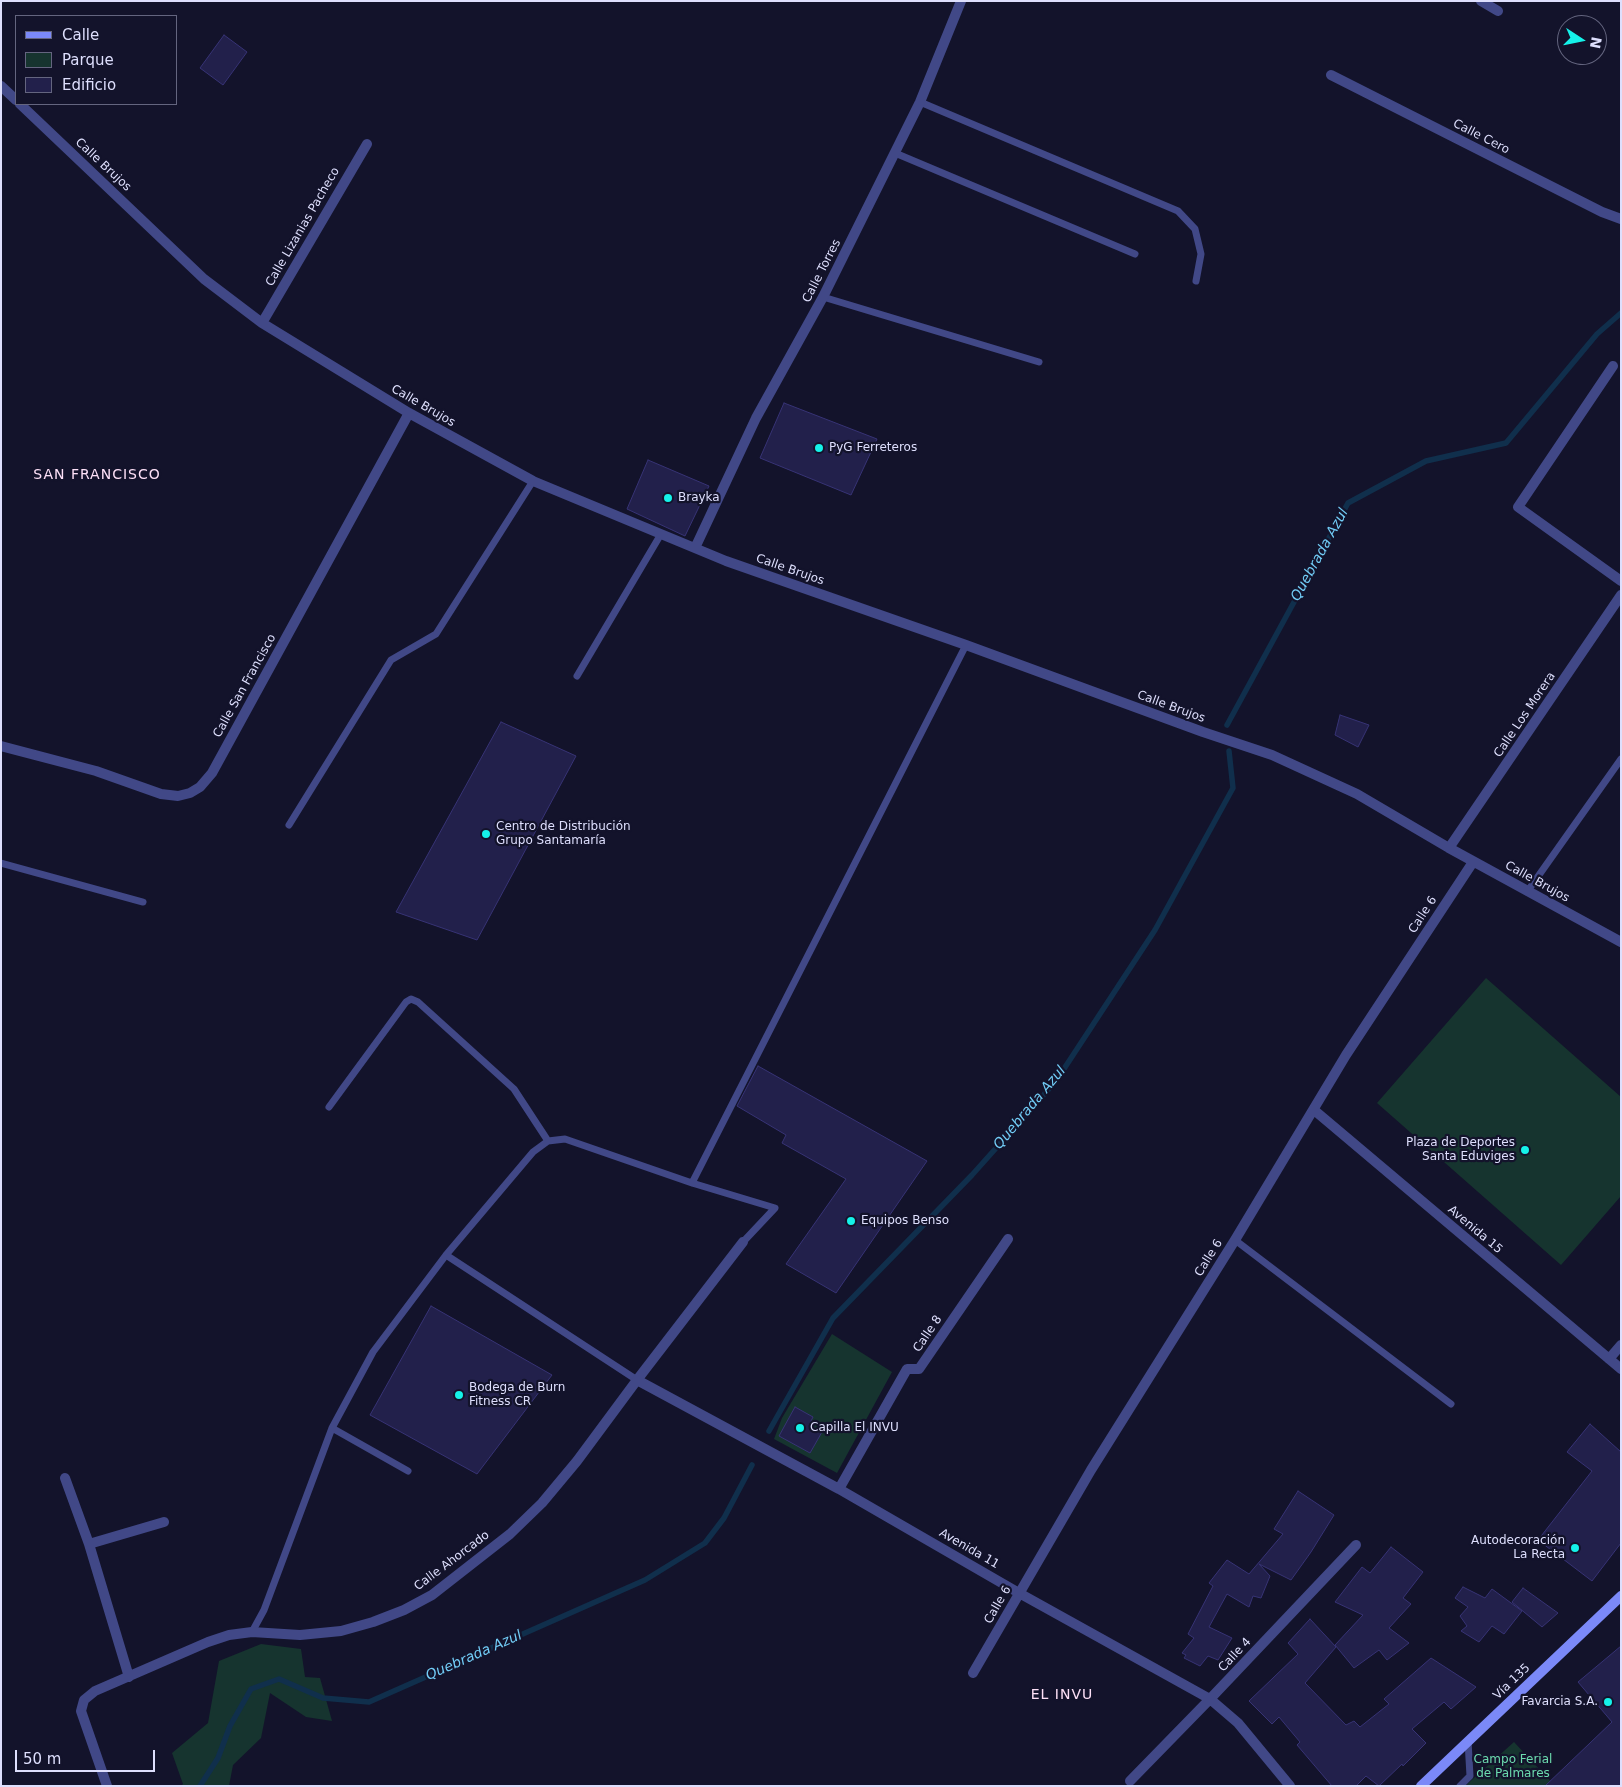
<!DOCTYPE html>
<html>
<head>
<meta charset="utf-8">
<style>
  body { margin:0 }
  #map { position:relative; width:1622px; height:1787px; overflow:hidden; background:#13132b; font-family:"DejaVu Sans",sans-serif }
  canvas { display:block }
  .frame { position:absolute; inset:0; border:2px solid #dedffd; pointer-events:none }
  .legend { position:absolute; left:15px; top:15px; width:162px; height:90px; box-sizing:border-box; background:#13132b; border:1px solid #64657f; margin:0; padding:6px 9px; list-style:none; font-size:15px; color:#dedffd }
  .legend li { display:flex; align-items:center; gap:10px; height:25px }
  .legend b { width:25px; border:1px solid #64657f }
  .north { position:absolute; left:1557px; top:15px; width:50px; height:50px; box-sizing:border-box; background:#13132b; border:1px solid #64657f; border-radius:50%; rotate:101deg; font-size:14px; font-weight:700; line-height:20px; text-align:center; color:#dedffd }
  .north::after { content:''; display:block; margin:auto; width:18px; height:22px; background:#15f2e9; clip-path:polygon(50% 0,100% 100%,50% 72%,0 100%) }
  .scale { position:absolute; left:15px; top:1750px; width:140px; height:22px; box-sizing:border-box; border:2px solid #dedffd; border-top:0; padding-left:6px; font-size:15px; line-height:18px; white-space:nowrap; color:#dedffd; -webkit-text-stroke:4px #13132b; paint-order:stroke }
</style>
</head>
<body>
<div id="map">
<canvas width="1622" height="1787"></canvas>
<div class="frame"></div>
<ul class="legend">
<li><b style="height:6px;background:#7b89f8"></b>Calle</li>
<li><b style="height:14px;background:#16342f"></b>Parque</li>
<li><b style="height:14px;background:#22204b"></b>Edificio</li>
</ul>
<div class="north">N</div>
<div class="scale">50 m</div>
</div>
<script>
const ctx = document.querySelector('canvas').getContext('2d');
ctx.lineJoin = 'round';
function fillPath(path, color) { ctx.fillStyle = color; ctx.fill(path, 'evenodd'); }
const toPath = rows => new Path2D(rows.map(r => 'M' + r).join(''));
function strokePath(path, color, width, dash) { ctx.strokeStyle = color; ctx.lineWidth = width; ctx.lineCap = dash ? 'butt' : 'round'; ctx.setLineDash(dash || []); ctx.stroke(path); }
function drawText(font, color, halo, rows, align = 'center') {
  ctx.font = font + ' "DejaVu Sans",sans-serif'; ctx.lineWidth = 4.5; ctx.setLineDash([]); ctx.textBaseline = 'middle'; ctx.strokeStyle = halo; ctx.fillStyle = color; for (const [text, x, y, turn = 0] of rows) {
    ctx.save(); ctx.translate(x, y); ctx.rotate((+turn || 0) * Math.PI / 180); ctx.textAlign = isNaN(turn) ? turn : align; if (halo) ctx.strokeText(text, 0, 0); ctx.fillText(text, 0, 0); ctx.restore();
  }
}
fillPath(toPath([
  [1486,978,1621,1097,1621,1196,1561,1265,1377,1103],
  [832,1334,892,1372,837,1473,774,1439,782,1418],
  [261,1644,301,1649,305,1677,320,1678,332,1721,306,1717,270,1693,261,1738,233,1765,229,1786,181,1786,183,1784,172,1753,208,1723,219,1661],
  [1514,1742,1555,1786,1465,1786]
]), '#16342f');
strokePath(toPath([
  [1227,725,1348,503,1426,461,1506,443,1597,334,1621,313],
  [769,1431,833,1318,972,1175,1056,1081,1155,930,1233,788,1229,751],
  [200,1786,218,1758,230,1726,251,1689,279,1679,323,1698,369,1702,645,1580,705,1543,724,1518,752,1465]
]), '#102f4c', 5.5);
const building = toPath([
  [224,35,247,52,223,85,200,68,224,35],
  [784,403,877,439,851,495,760,458,784,403],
  [648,460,709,486,685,536,627,509,648,460],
  [1340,715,1369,725,1358,747,1335,735,1340,715],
  [501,722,576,756,477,940,396,912,501,722],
  [758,1066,927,1161,836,1293,786,1264,846,1179,782,1143,786,1135,737,1106,758,1066],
  [431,1306,552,1375,477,1474,370,1415,431,1306],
  [795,1407,813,1417,809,1425,822,1432,810,1453,779,1436,795,1407],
  [1590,1424,1621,1452,1621,1543,1592,1581,1538,1540,1592,1471,1567,1452,1590,1424],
  [1298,1491,1334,1515,1311,1552,1291,1580,1259,1564,1270,1576,1261,1598,1253,1596,1249,1607,1227,1594,1209,1627,1232,1638,1218,1660,1208,1656,1200,1666,1184,1658,1186,1655,1182,1653,1194,1638,1188,1634,1213,1586,1209,1583,1227,1560,1249,1574,1283,1534,1274,1529,1298,1491],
  [1391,1547,1423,1572,1403,1598,1411,1604,1389,1628,1409,1643,1387,1660,1379,1650,1354,1668,1335,1645,1363,1615,1335,1602,1362,1567,1370,1573,1391,1547],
  [1463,1587,1485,1598,1492,1589,1522,1611,1504,1634,1492,1626,1479,1642,1461,1631,1467,1626,1460,1616,1468,1607,1455,1598,1463,1587],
  [1523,1588,1558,1613,1542,1627,1512,1602,1523,1588],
  [1310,1619,1336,1647,1305,1683,1346,1725,1354,1721,1360,1727,1389,1704,1384,1699,1431,1658,1476,1687,1451,1709,1444,1702,1412,1729,1426,1743,1403,1766,1402,1764,1379,1786,1366,1776,1356,1786,1332,1786,1297,1745,1300,1742,1279,1717,1272,1724,1249,1701,1298,1654,1288,1643,1310,1619],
  [1621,1646,1621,1786,1545,1786,1612,1722,1578,1682,1621,1646]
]);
fillPath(building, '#22204b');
strokePath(building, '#373375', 1);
strokePath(toPath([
  [920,102,1178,211,1195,229,1201,254,1196,281],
  [895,153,1135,254],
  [823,297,1039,362],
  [577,676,661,534],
  [289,825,391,660,436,634,533,481],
  [1,863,143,902],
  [1527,892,1621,759],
  [329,1107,406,1002,411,999,418,1002,514,1089,548,1141],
  [692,1183,966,645],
  [1235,1240,1451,1404],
  [446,1255,637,1380],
  [332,1428,408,1471],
  [252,1632,264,1610,332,1428,373,1352,446,1255,533,1152,548,1141,565,1139,692,1183,775,1208,743,1242],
  [1460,1786,1470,1776,1468,1741]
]), '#414887', 7);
strokePath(toPath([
  [1481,1,1498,11],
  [1331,75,1602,212,1621,219],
  [1,86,16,100],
  [20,104,204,279,262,323,409,413,533,481,726,561,966,645,1203,732,1272,755,1357,794,1449,848,1621,942],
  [262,323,367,144],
  [1613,366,1518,507,1621,581],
  [695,548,756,418,823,297,920,102,961,1],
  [1,746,96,771,161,794,178,796,190,793,200,787,212,773,409,413],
  [1449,848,1621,595],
  [1314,1110,1621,1369],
  [1609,1359,1621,1345],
  [637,1380,839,1489,1019,1593,1210,1699,1238,1723,1290,1786],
  [65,1478,89,1544,129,1677],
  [839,1489,907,1369,919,1369,1008,1239],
  [89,1544,164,1522],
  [973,1673,1091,1470,1235,1240,1346,1055,1473,862],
  [1130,1781,1210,1699,1356,1545],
  [107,1786,81,1711,84,1700,95,1691,208,1642,229,1635,252,1632,300,1635,341,1631,373,1622,404,1610,432,1595,510,1534,542,1503,577,1461,637,1380,743,1242]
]), '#414887', 10);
strokePath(toPath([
  [1421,1786,1621,1596]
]), '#7b89f8', 10);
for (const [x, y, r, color] of [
  [819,448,5,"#15f2e9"],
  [668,498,5,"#15f2e9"],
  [486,834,5,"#15f2e9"],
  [1525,1150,5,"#15f2e9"],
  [851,1221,5,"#15f2e9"],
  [459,1395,5,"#15f2e9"],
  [800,1428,5,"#15f2e9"],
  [1575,1548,5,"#15f2e9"],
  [1608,1702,5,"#15f2e9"]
]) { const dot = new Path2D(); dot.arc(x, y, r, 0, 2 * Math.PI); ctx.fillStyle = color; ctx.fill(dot); strokePath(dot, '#13132b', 2); }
drawText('12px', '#dedffd', '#13132b', [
  ["Calle Cero",1481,137,27],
  ["Calle Brujos",103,165,43],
  ["Calle Lizanias Pacheco",303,227,-60],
  ["Calle Torres",822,271,-63],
  ["Calle Brujos",423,406,30],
  ["Calle Brujos",790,570,19],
  ["Calle San Francisco",245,686,-61],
  ["Calle Brujos",1171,707,20],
  ["Calle Los Morera",1525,715,-56],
  ["Calle Brujos",1537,882,29],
  ["Calle 6",1423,915,-57],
  ["Avenida 15",1475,1230,40],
  ["Calle 6",1209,1258,-58],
  ["Calle 8",928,1334,-56],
  ["Avenida 11",969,1549,30],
  ["Calle Ahorcado",452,1561,-37],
  ["Calle 6",998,1605,-60],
  ["Calle 4",1235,1655,-47],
  ["Vía 135",1512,1682,-44]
]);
drawText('12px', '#dedffd', '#13132b', [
  ["PyG Ferreteros",829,448],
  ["Brayka",678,498],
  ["Centro de Distribución",496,827],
  ["Grupo Santamaría",496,841],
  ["Plaza de Deportes",1515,1143,"right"],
  ["Santa Eduviges",1515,1157,"right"],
  ["Equipos Benso",861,1221],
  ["Bodega de Burn",469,1388],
  ["Fitness CR",469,1402],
  ["Capilla El INVU",810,1428],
  ["Autodecoración",1565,1541,"right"],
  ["La Recta",1565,1555,"right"],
  ["Favarcia S.A.",1598,1702,"right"]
], 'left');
drawText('12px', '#6cdbaf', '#13132b', [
  ["Campo Ferial",1513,1760],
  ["de Palmares",1513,1774]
]);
ctx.letterSpacing = '1px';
drawText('14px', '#fde0f7', '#13132b', [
  ["SAN FRANCISCO",97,475],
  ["EL INVU",1062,1695]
]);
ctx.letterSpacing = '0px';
drawText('italic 14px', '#72cdf7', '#13132b', [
  ["Quebrada Azul",1320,555,-61],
  ["Quebrada Azul",1030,1108,-50],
  ["Quebrada Azul",474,1656,-24]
]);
</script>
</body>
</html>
